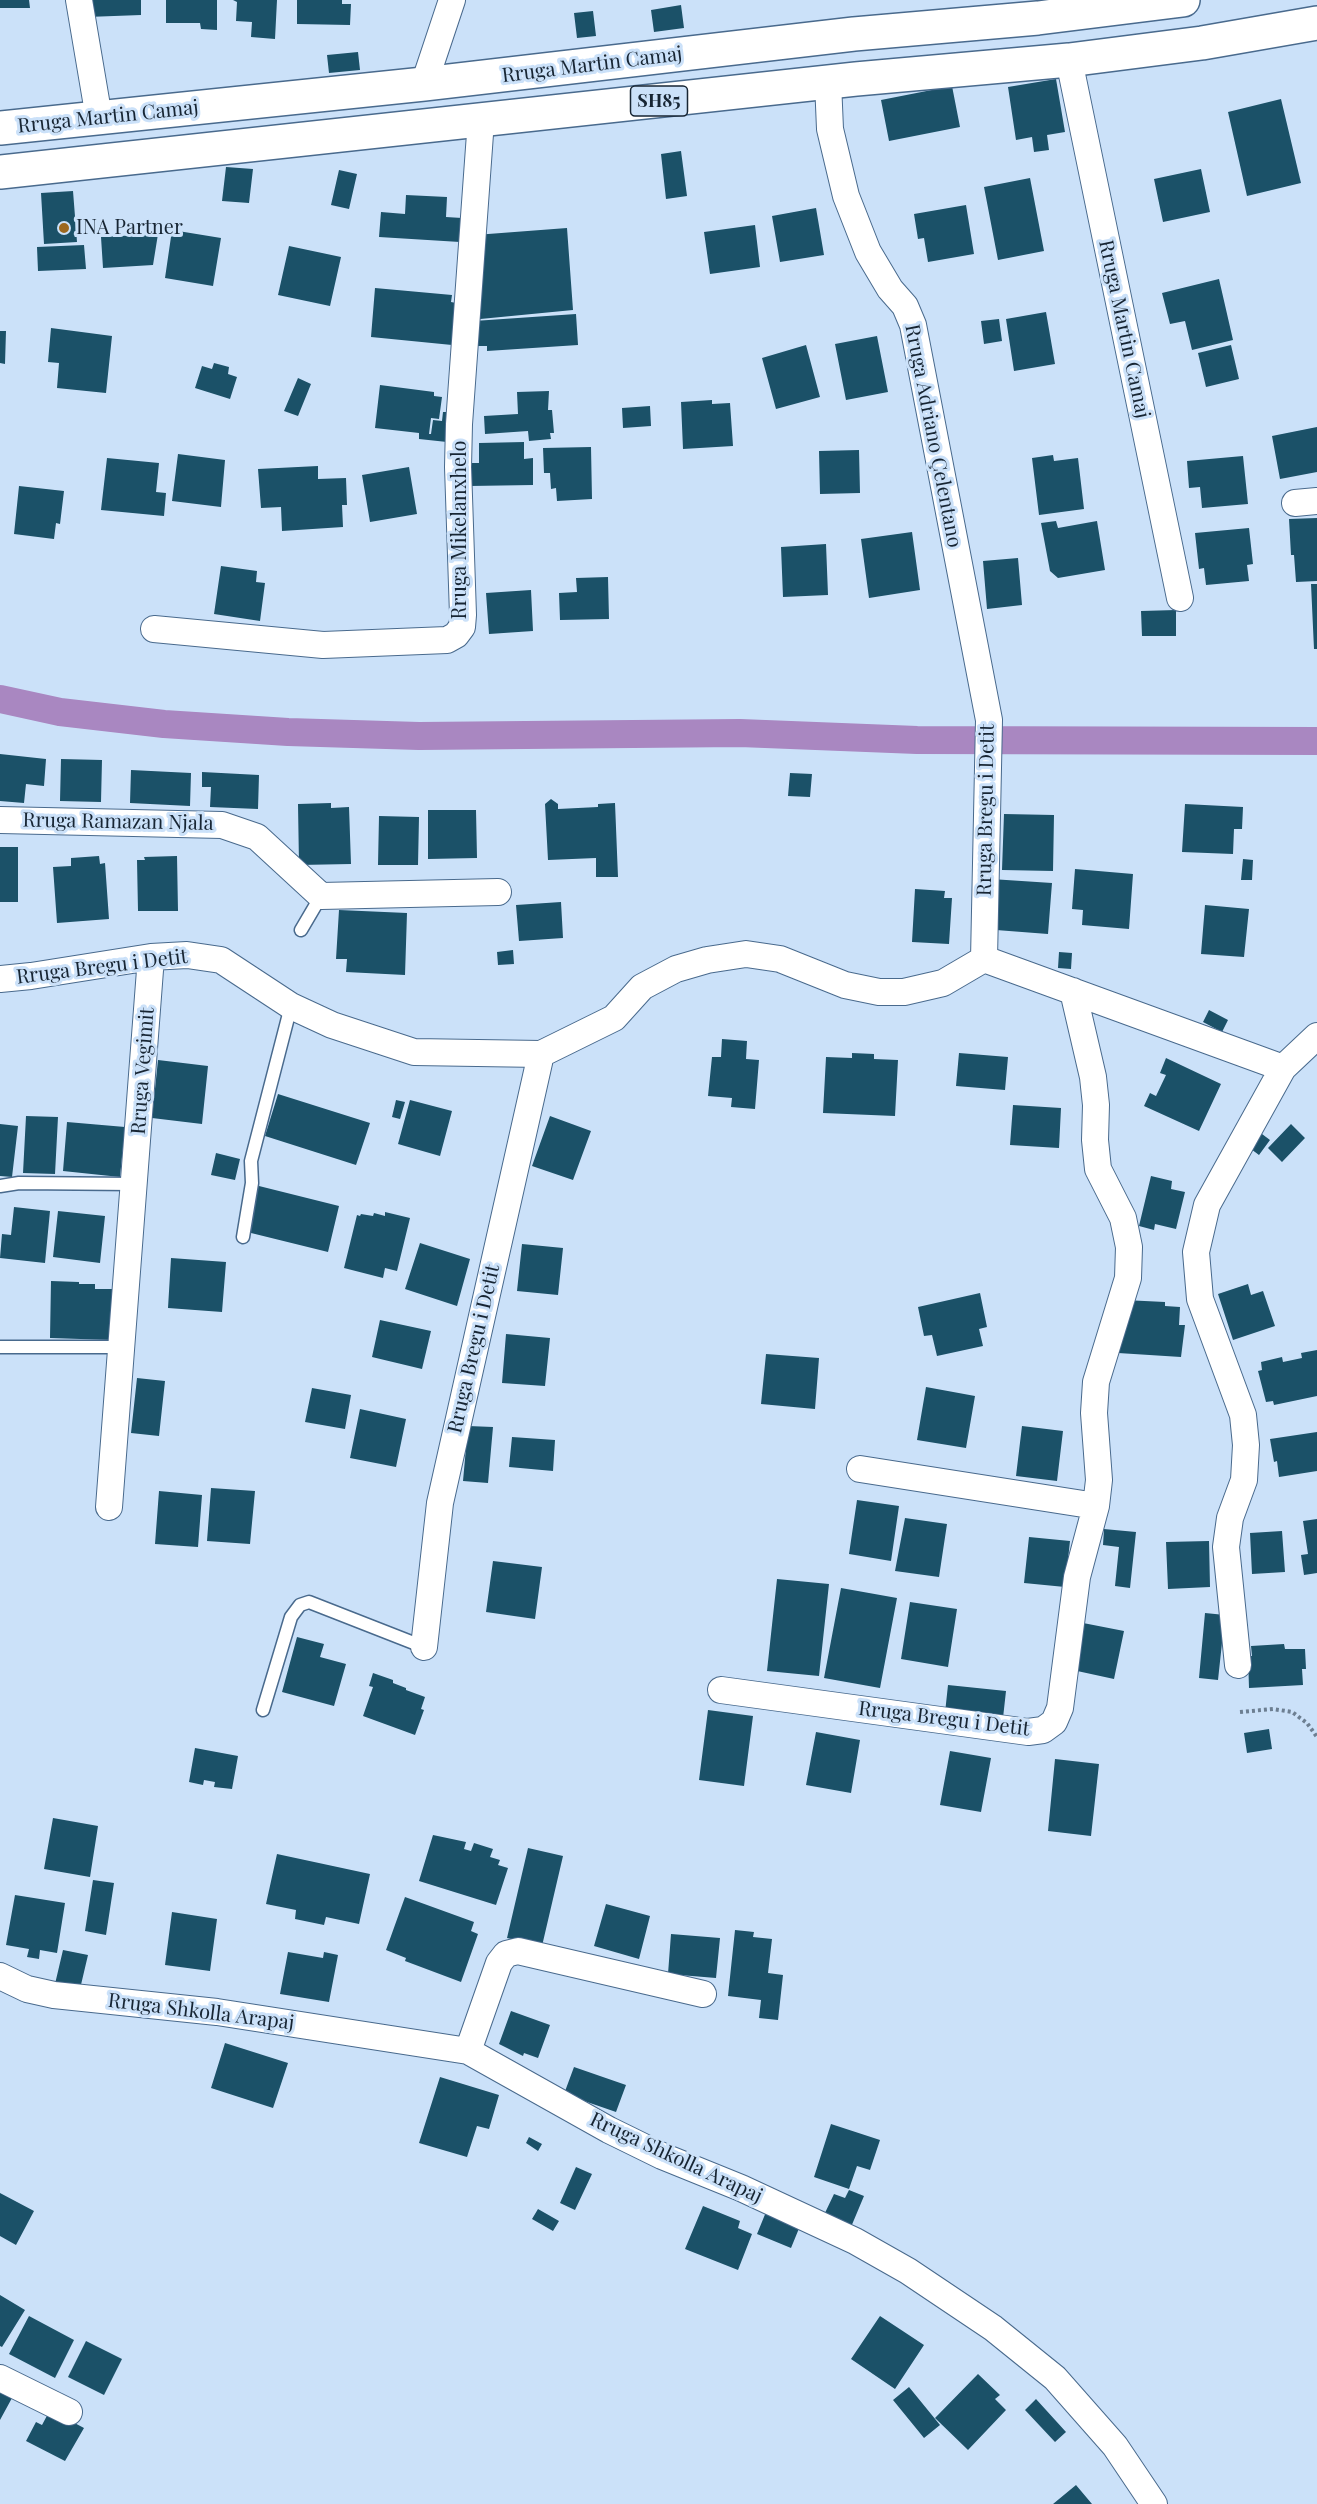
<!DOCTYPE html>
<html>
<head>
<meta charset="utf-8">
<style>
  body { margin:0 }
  canvas { display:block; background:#cbe1f9 }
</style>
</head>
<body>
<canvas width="1317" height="2504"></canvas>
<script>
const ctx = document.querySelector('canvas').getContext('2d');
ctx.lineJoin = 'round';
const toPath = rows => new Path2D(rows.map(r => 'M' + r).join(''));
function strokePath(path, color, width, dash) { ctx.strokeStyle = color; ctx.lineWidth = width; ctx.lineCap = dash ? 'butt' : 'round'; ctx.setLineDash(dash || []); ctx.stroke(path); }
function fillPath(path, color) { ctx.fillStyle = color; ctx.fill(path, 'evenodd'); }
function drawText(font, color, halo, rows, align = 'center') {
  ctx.font = font + ' "Playfair Display",serif'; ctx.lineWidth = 6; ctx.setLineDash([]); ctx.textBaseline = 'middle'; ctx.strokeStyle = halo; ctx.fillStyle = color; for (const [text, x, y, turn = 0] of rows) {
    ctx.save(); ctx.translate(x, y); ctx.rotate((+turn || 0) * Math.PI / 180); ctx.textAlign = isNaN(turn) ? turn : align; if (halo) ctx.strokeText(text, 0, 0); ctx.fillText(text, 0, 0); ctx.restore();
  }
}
strokePath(toPath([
  [0,699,60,712,164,724,288,732,419,736,740,733,917,740,1317,741]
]), '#a987c1', 28);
fillPath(toPath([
  [0,0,29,0,30,8,0,8],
  [87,0,141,0,141,15,87,17],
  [166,0,217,0,217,30,201,29,200,23,166,23],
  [233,0,277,0,275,39,251,37,252,22,236,21,237,2],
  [297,0,342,0,342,4,351,4,350,25,297,24],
  [681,5,684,28,654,32,651,10],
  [593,11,596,36,577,38,574,13],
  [358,52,360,70,329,73,327,55],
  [1056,79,1065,132,1047,135,1049,150,1034,152,1032,137,1016,140,1008,87],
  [952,86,960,127,889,141,881,100],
  [1281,99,1301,183,1247,196,1228,112],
  [681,151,687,196,666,199,661,154],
  [226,167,253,169,249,203,222,201],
  [1201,169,1210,212,1163,222,1154,179],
  [339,170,357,174,349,209,331,205],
  [1030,178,1044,251,998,260,984,187],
  [73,191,77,242,44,244,41,193],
  [406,195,447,197,446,217,462,218,460,242,379,237,381,212,405,214],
  [966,205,974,254,928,262,924,238,918,239,914,214],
  [816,208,824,255,780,262,772,216],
  [755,225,760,267,710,274,704,232],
  [567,228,573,310,470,320,475,235],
  [172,230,221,238,213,286,165,278],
  [158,234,153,265,103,268,101,237],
  [84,245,86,269,38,271,37,247],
  [289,246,341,257,330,306,278,295],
  [1219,279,1233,340,1192,350,1185,321,1170,324,1162,293],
  [375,288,452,295,451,302,456,303,452,345,371,337],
  [1046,312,1055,364,1014,371,1006,319],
  [576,314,578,345,487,351,487,346,475,346,474,321],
  [999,319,1002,341,984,344,981,321],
  [51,328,112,336,106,393,57,388,59,363,48,362],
  [0,331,6,331,5,364,0,363],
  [877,336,888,392,846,400,835,344],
  [806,345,820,397,776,409,762,358],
  [1231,345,1239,379,1206,387,1198,353],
  [214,363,229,367,228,374,237,377,230,399,195,388,202,366,212,369],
  [298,378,311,384,298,416,284,411],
  [380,385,434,392,434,396,442,397,439,419,431,418,429,434,431,434,433,420,442,421,443,412,450,412,447,442,419,439,419,433,375,428],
  [549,391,548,410,552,410,554,433,550,433,551,439,529,441,528,431,485,434,484,416,518,414,517,392],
  [712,400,712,404,730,403,733,446,683,449,681,402],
  [650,406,651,426,623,428,622,408],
  [1317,427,1317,472,1280,479,1272,436],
  [524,442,524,459,533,458,533,485,470,486,470,463,479,463,479,443],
  [591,447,592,499,557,501,556,488,551,489,550,473,544,473,543,448],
  [859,450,860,493,820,494,819,451],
  [178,454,225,460,221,507,172,501],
  [1053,455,1054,461,1078,458,1084,509,1039,515,1032,458],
  [1243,456,1248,504,1202,508,1200,487,1189,488,1187,461],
  [107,458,159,463,156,492,166,493,164,516,101,510],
  [318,466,318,479,346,478,347,505,342,505,343,527,282,531,281,507,261,508,258,469],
  [409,467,417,514,370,522,362,475],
  [19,486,64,491,60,524,56,523,54,539,14,534],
  [1317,518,1317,581,1296,582,1294,555,1291,555,1289,519],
  [1056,521,1058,528,1097,521,1105,570,1058,578,1050,571,1041,523],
  [1249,528,1253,564,1247,565,1249,581,1206,585,1204,568,1199,569,1195,533],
  [912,532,920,590,869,598,861,539],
  [826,544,828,595,783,597,781,547],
  [1018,558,1022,605,987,609,983,561],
  [221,566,257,571,256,582,265,583,260,621,214,614],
  [608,577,609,619,560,620,559,593,577,592,576,578],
  [1311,584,1317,584,1317,649,1314,649],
  [531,590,533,631,489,634,486,593],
  [1176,610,1176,636,1142,636,1141,611],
  [0,754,46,759,44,786,26,784,24,803,0,801],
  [61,759,102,760,101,802,60,801],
  [131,770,191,773,190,806,130,803],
  [202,772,259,775,258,809,210,807,211,787,202,787],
  [790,773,812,774,810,797,788,796],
  [551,799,558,804,558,809,598,807,598,804,615,803,618,877,596,877,596,858,548,860,545,804],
  [331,803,331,808,349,807,351,864,299,865,298,804],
  [1185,804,1243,807,1242,829,1234,829,1233,854,1182,852],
  [428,810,476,810,477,858,428,859],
  [1004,814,1054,815,1053,871,1002,870],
  [379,816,419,817,418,865,378,865],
  [0,847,18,847,18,902,0,902],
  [99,856,100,864,105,863,109,919,57,923,53,867,71,866,71,858],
  [177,856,178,911,138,911,137,860,145,860,144,857],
  [1243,859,1253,860,1252,880,1241,880],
  [1075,869,1133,874,1129,929,1082,925,1083,910,1072,909],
  [991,879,1052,883,1048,934,996,930],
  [915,889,945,891,944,898,952,898,949,944,912,942],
  [561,902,563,938,519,941,516,905],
  [1205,905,1249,909,1244,957,1201,954],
  [339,910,407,913,405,975,346,972,347,959,336,959],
  [513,950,514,964,498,965,497,952],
  [1059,952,1072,953,1071,969,1058,968],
  [1209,1010,1228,1020,1222,1032,1203,1022],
  [722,1039,747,1041,746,1059,759,1060,755,1109,731,1107,732,1098,708,1096,712,1057,721,1057],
  [852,1053,874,1054,874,1059,898,1060,895,1116,823,1113,826,1057,852,1058],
  [959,1053,1008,1057,1005,1090,956,1086],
  [1166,1058,1221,1084,1199,1131,1144,1106,1150,1093,1156,1096,1166,1075,1160,1073],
  [158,1060,208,1066,202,1124,152,1118],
  [278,1094,370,1123,356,1165,265,1136],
  [396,1100,405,1102,400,1119,392,1117],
  [410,1100,452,1111,440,1156,398,1144],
  [1013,1105,1061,1108,1059,1148,1010,1145],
  [26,1116,58,1117,55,1174,23,1173],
  [550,1116,591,1131,573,1180,532,1166],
  [67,1122,125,1127,120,1177,63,1171],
  [0,1124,18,1126,12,1177,0,1176],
  [1291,1124,1305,1138,1282,1162,1268,1148],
  [1258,1131,1270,1140,1259,1155,1247,1146],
  [216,1153,240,1159,235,1180,211,1175],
  [1151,1176,1172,1181,1171,1189,1185,1192,1176,1229,1155,1224,1154,1230,1139,1226],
  [255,1185,339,1206,328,1252,243,1231],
  [14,1207,50,1211,45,1263,0,1258,2,1234,11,1235],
  [58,1211,105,1216,100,1263,53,1257],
  [385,1212,410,1218,397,1271,385,1268,383,1278,344,1268,357,1215,360,1216,361,1214,373,1216,374,1213,385,1216],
  [420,1243,470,1259,457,1306,405,1289],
  [522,1244,563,1248,558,1295,517,1291],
  [171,1258,226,1262,222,1312,168,1308],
  [51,1281,79,1282,79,1284,95,1284,95,1289,112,1289,111,1340,50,1338],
  [1248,1284,1251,1295,1263,1291,1275,1326,1233,1340,1218,1294],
  [980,1293,987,1327,979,1329,983,1346,937,1356,932,1335,924,1336,918,1307],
  [1124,1300,1165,1302,1165,1306,1180,1307,1179,1325,1185,1325,1181,1357,1118,1353],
  [380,1320,431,1331,422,1369,372,1357],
  [506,1334,550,1338,545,1386,502,1383],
  [1317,1350,1317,1396,1274,1405,1273,1401,1266,1402,1258,1371,1262,1370,1261,1362,1282,1357,1283,1362,1302,1358,1301,1353],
  [766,1354,819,1358,815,1409,761,1404],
  [137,1378,165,1381,159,1436,131,1433],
  [926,1387,975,1396,966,1448,917,1440],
  [312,1388,351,1395,345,1429,305,1422],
  [360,1409,406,1419,396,1467,350,1458],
  [468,1426,493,1427,488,1483,463,1481],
  [1022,1426,1063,1431,1057,1481,1016,1476],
  [1317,1432,1317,1471,1279,1477,1277,1461,1274,1462,1270,1439],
  [512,1437,555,1440,553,1471,509,1467],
  [211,1488,255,1491,250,1544,207,1541],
  [159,1491,202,1495,198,1547,155,1544],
  [857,1500,899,1506,891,1561,849,1554],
  [905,1518,947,1524,939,1577,895,1571],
  [1317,1519,1317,1573,1304,1575,1301,1555,1308,1554,1303,1521],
  [1104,1529,1136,1532,1130,1588,1115,1586,1119,1547,1103,1545],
  [1282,1531,1285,1572,1252,1574,1250,1533],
  [1029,1537,1070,1541,1065,1587,1024,1583],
  [1209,1541,1210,1587,1168,1589,1166,1542],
  [493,1561,542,1567,535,1619,486,1612],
  [777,1579,829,1584,819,1676,767,1671],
  [841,1588,897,1598,880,1688,824,1678],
  [910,1602,957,1609,948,1667,901,1659],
  [1205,1613,1225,1615,1218,1680,1199,1678],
  [1078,1622,1124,1631,1114,1679,1068,1669],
  [297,1637,324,1644,320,1657,346,1664,334,1706,282,1692],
  [1284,1644,1285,1649,1305,1649,1306,1669,1302,1669,1303,1685,1249,1688,1248,1656,1252,1656,1251,1646],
  [373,1673,393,1680,393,1683,406,1688,406,1690,425,1697,421,1709,424,1710,415,1735,363,1716,373,1687,369,1686],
  [948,1685,1006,1691,1003,1718,945,1713],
  [708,1710,753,1716,744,1786,699,1780],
  [1269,1729,1272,1749,1247,1753,1244,1733],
  [816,1732,860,1740,851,1793,806,1785],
  [195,1748,238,1756,232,1789,214,1787,215,1782,204,1780,203,1785,189,1782],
  [950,1751,991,1758,981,1812,940,1805],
  [1055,1759,1099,1764,1091,1836,1048,1831],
  [53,1818,98,1826,90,1877,44,1869],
  [433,1835,466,1842,464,1849,471,1851,474,1843,493,1849,490,1857,500,1860,498,1865,508,1868,496,1905,419,1881],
  [528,1848,563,1856,542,1946,507,1938],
  [277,1854,370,1874,359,1924,326,1917,324,1925,295,1919,296,1910,266,1904],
  [93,1880,114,1883,106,1935,85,1931],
  [15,1895,65,1903,57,1953,40,1950,39,1959,27,1957,29,1949,6,1945],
  [405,1897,474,1922,471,1931,478,1934,461,1982,405,1961,406,1958,386,1950],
  [606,1904,650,1916,639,1959,594,1946],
  [172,1912,217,1919,210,1971,165,1965],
  [735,1930,754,1932,753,1937,772,1939,768,1973,783,1975,778,2020,759,2018,761,2000,728,1996],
  [671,1934,720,1938,716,1978,668,1974],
  [63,1950,88,1955,80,1989,55,1984],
  [288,1952,323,1958,324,1952,338,1955,329,2002,280,1994],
  [511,2011,550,2025,538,2058,524,2053,523,2056,499,2044],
  [225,2043,288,2063,273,2108,211,2088],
  [574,2067,626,2085,616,2112,564,2094],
  [440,2077,499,2095,489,2129,477,2126,467,2157,419,2143],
  [831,2124,880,2140,870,2170,857,2166,849,2189,814,2177],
  [529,2137,542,2144,538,2151,526,2143],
  [576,2167,592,2174,575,2210,560,2203],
  [849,2190,864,2196,851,2227,824,2215,834,2194,845,2198],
  [0,2193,34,2211,16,2245,0,2236],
  [703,2206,740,2221,738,2228,752,2234,738,2270,685,2249],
  [538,2209,559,2221,553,2231,532,2219],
  [766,2212,800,2226,791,2248,757,2234],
  [0,2295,25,2310,2,2347,0,2346],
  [29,2316,74,2340,55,2378,9,2354],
  [880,2316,924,2345,895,2389,851,2359],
  [86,2341,122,2359,104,2395,68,2377],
  [978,2374,1000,2395,995,2399,1006,2410,968,2450,935,2418],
  [909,2387,940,2425,924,2438,893,2400],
  [0,2391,12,2398,0,2420],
  [1036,2399,1066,2432,1055,2442,1025,2410],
  [50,2410,84,2428,65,2461,26,2441,36,2422,42,2425],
  [1076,2485,1092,2504,1053,2504]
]), '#1b5168');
const lane = toPath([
  [301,930,321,896],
  [0,1186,19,1183,134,1184],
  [243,1237,252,1183,251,1161,291,1006],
  [0,1347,122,1347],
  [263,1710,291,1617,300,1605,309,1602,424,1647]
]);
const street = toPath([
  [79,0,99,118],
  [1069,60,1180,598],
  [828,82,830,129,846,196,868,252,890,289,905,306,913,325,989,720,984,959],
  [424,84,452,0],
  [1295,503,1317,501],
  [154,629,323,645,447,640,456,635,462,627,463,615,458,467,459,424,481,120],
  [0,820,222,825,257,837,321,896,498,892],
  [984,959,1283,1068],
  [0,979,31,976,151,957,187,955,221,960,291,1006,332,1025,414,1052,541,1054,614,1018,642,987,676,969,707,960,746,954,780,959,845,985,879,992,904,992,943,983,984,959],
  [860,1469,1096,1506],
  [109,1507,151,957],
  [424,1647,440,1503,541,1054],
  [1238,1665,1226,1547,1230,1518,1244,1480,1246,1445,1243,1415,1200,1299,1196,1252,1207,1205,1283,1068,1317,1036],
  [721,1690,1028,1732,1043,1730,1054,1722,1060,1708,1077,1577,1096,1506,1099,1480,1094,1413,1096,1382,1128,1278,1129,1247,1123,1218,1098,1169,1095,1140,1096,1105,1093,1077,1073,991],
  [0,1976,27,1989,54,1995,217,2012,468,2051,609,2130,662,2156,741,2188,855,2241,908,2271,993,2328,1055,2378,1115,2446,1154,2504],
  [468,2051,499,1963,506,1954,518,1951,703,1994],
  [0,2378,69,2412]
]);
const highway = toPath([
  [0,128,424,84,854,34,1038,18,1183,0],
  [0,172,856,79,1069,60,1202,43,1317,23]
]);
strokePath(lane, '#496a8d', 15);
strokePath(street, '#496a8d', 28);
strokePath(highway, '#496a8d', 36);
strokePath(toPath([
  [1240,1712,1273,1709,1292,1712,1307,1723,1317,1737]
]), '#6d7f92', 4, [3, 3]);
strokePath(lane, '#fff', 12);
strokePath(street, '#fff', 26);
strokePath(highway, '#fff', 33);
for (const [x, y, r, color] of [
  [64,228,6,"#9c681f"]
]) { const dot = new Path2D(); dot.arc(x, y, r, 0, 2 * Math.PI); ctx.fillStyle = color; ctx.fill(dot); strokePath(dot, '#cbe1f9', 2); }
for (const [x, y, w] of [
  [659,101,57]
]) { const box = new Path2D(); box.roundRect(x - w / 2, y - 15, w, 30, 4.5); ctx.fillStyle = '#cbe1f9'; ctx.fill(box); strokePath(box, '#172533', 1.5); }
drawText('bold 18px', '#172533', null, [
  ["SH85",659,101]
]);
drawText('20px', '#172533', '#cbe1f9', [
  ["Rruga Martin Camaj",592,65,-7],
  ["Rruga Martin Camaj",108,117,-6],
  ["Rruga Martin Camaj",1124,329,78],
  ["Rruga Adriano Çelentano",933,436,79],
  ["Rruga Mikelanxhelo",460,530,-90],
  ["Rruga Bregu i Detit",986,810,-89],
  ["Rruga Ramazan Njala",118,822,1],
  ["Rruga Bregu i Detit",102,967,-7],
  ["Rruga Vegimit",143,1071,-86],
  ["Rruga Bregu i Detit",474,1349,-77],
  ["Rruga Bregu i Detit",944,1719,7],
  ["Rruga Shkolla Arapaj",201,2012,7],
  ["Rruga Shkolla Arapaj",676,2158,25]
]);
drawText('20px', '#172533', '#cbe1f9', [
  ["INA Partner",76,228]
], 'left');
</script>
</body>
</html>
